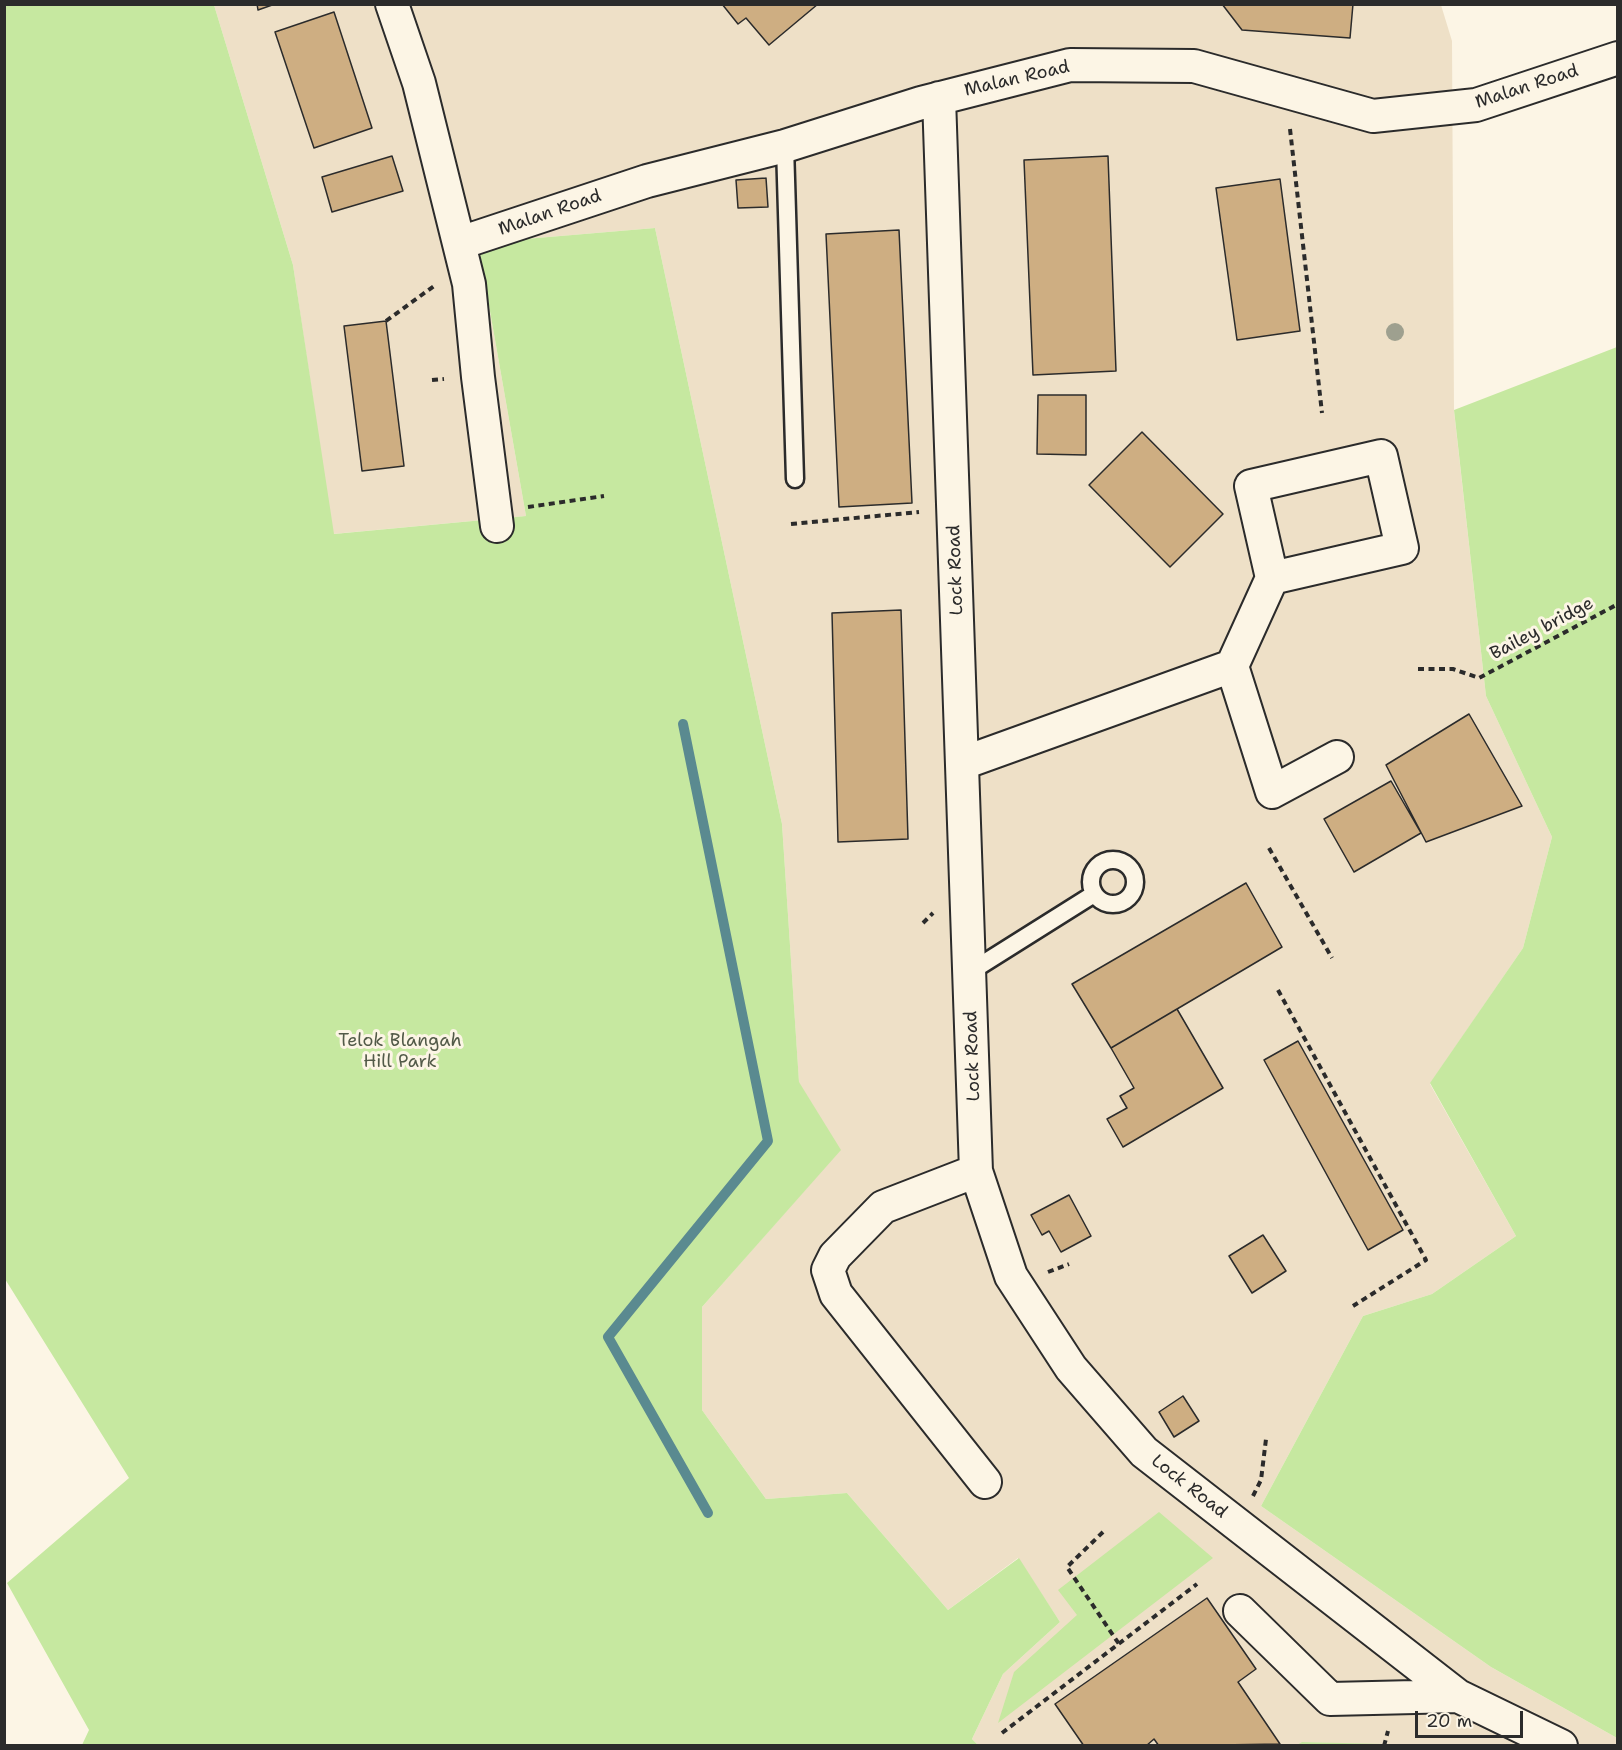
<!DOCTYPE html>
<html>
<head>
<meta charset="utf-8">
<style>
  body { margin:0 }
  #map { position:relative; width:1622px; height:1750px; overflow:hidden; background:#fcf5e5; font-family:"Shantell Sans",sans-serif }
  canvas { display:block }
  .frame { position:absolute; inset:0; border:6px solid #2b2b2b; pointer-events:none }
  .scale { position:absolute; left:1415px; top:1711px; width:108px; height:27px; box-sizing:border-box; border:3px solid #2b2b2b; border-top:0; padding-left:8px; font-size:18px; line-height:21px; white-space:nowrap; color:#2b2b2b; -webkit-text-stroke:4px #fcf5e5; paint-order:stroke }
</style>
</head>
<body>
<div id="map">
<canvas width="1622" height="1750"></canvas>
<div class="frame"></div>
<div class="scale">20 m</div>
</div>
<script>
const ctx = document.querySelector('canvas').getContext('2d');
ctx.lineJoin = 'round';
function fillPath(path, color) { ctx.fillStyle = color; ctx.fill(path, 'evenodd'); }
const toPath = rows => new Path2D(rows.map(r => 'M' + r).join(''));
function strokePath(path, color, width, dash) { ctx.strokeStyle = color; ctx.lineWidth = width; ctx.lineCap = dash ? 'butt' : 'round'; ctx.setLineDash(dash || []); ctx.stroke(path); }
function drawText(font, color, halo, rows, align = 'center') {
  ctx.font = font + ' "Shantell Sans",sans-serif'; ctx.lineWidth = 6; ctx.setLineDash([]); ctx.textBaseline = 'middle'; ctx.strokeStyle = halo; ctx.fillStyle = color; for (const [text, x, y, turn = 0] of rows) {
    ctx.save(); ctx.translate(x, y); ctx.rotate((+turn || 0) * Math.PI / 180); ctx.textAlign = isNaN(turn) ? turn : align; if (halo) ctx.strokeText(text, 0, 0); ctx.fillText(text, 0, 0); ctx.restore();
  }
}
fillPath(toPath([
  [214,5,1441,5,1452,41,1454,411,1486,696,1552,837,1523,948,1430,1084,1516,1236,1432,1294,1363,1316,1261,1506,1491,1667,1617,1738,1617,1745,1423,1746,1303,1742,1297,1746,978,1745,972,1739,1003,1674,1060,1622,1018,1558,948,1610,847,1493,766,1499,702,1410,702,1307,840,1150,799,1083,782,824,655,228,478,243,526,516,333,534,293,265]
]), '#eee0c7');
fillPath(toPath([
  [5,5,214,5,293,265,334,534,526,516,478,243,655,228,782,824,799,1082,841,1150,702,1307,702,1410,766,1499,847,1493,948,1610,1019,1558,1060,1622,1003,1674,972,1739,978,1745,82,1745,89,1730,7,1583,129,1478,5,1279],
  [1617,347,1617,1738,1491,1667,1261,1506,1363,1316,1432,1294,1516,1236,1430,1083,1523,948,1552,837,1486,696,1454,410],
  [1159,1512,1213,1558,998,1723,1014,1672,1077,1615,1058,1590],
  [1302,1742,1423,1745,1297,1745]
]), '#c6e8a0');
strokePath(toPath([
  [683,724,768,1141,608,1337,708,1513]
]), '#5a8a90', 10);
const building = toPath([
  [257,4,275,4,258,10,257,4],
  [722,4,818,4,769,45,746,18,738,24,722,4],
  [1222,4,1353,4,1350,38,1242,30,1222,4],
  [334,12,372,128,314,148,275,32,334,12],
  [392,156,403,191,332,212,322,177,392,156],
  [1108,156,1116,371,1033,375,1024,160,1108,156],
  [766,178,768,207,738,208,736,180,766,178],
  [1280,179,1300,331,1237,340,1216,188,1280,179],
  [899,230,912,503,839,507,826,234,899,230],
  [386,321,404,466,362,471,344,326,386,321],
  [1038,395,1086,395,1086,455,1037,454,1038,395],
  [1142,432,1223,514,1170,567,1089,485,1142,432],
  [901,610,908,839,838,842,832,613,901,610],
  [1469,714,1522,806,1426,842,1386,765,1469,714],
  [1391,781,1421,833,1354,872,1324,819,1391,781],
  [1246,883,1282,947,1111,1048,1072,984,1246,883],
  [1177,1009,1223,1088,1123,1147,1107,1119,1127,1108,1120,1096,1134,1088,1111,1048,1177,1009],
  [1298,1041,1403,1230,1368,1250,1264,1060,1298,1041],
  [1069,1195,1091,1236,1061,1252,1049,1231,1042,1235,1031,1215,1069,1195],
  [1263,1235,1286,1271,1252,1293,1229,1256,1263,1235],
  [1183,1396,1199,1421,1174,1437,1159,1412,1183,1396],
  [1207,1598,1256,1669,1238,1682,1280,1744,1159,1746,1154,1739,1146,1746,1084,1746,1055,1704,1207,1598]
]);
fillPath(building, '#ceae82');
strokePath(building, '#2b2b2b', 1.5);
const lane = toPath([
  [785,146,795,479],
  '1091 882a22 22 0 1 1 44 0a22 22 0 1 1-44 0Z',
  [970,972,1094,894]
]);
const street = toPath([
  [392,4,419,83,469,284,478,377,497,526],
  [939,98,976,1171,1011,1276,1071,1368,1144,1452,1458,1696,1561,1746],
  [460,243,647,181,785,146,921,103,1070,65,1194,66,1373,116,1476,105,1618,58],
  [1272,578,1402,548,1381,456,1251,486,1272,578,1232,666,1272,792,1337,757],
  [963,763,1232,666],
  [976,1171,883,1207,835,1256,828,1270,836,1294,985,1482],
  [1240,1611,1330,1699,1458,1696]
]);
strokePath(lane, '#2b2b2b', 21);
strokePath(street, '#2b2b2b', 36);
strokePath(toPath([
  [1290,129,1322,413],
  [386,321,434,286],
  [432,380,444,379],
  [528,507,604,496],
  [791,524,919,512],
  [1418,669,1453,669,1479,678,1618,604],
  [1269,848,1332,958],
  [923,923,933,913],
  [1278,990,1426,1260,1353,1306],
  [1048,1272,1069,1264],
  [1253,1496,1261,1480,1266,1439],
  [1103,1532,1067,1567,1119,1644],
  [1002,1733,1197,1584],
  [1384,1746,1388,1731]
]), '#2b2b2b', 4, [6, 4.5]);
strokePath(lane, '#fcf5e5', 16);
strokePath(street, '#fcf5e5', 32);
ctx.fillStyle = '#9ea08f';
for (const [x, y] of [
  [1395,332]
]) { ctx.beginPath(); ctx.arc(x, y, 9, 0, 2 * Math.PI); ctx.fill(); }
drawText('18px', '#2b2b2b', '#fcf5e5', [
  ["Malan Road",1017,79,-13],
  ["Malan Road",1527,87,-18],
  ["Malan Road",550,213,-19],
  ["Lock Road",956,570,-92],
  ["Bailey bridge",1542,629,-28],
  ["Lock Road",973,1056,-92],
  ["Lock Road",1189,1487,38]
]);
drawText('18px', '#525a48', '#fcf5e5', [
  ["Telok Blangah",400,1041],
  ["Hill Park",400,1062]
]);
</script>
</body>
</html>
